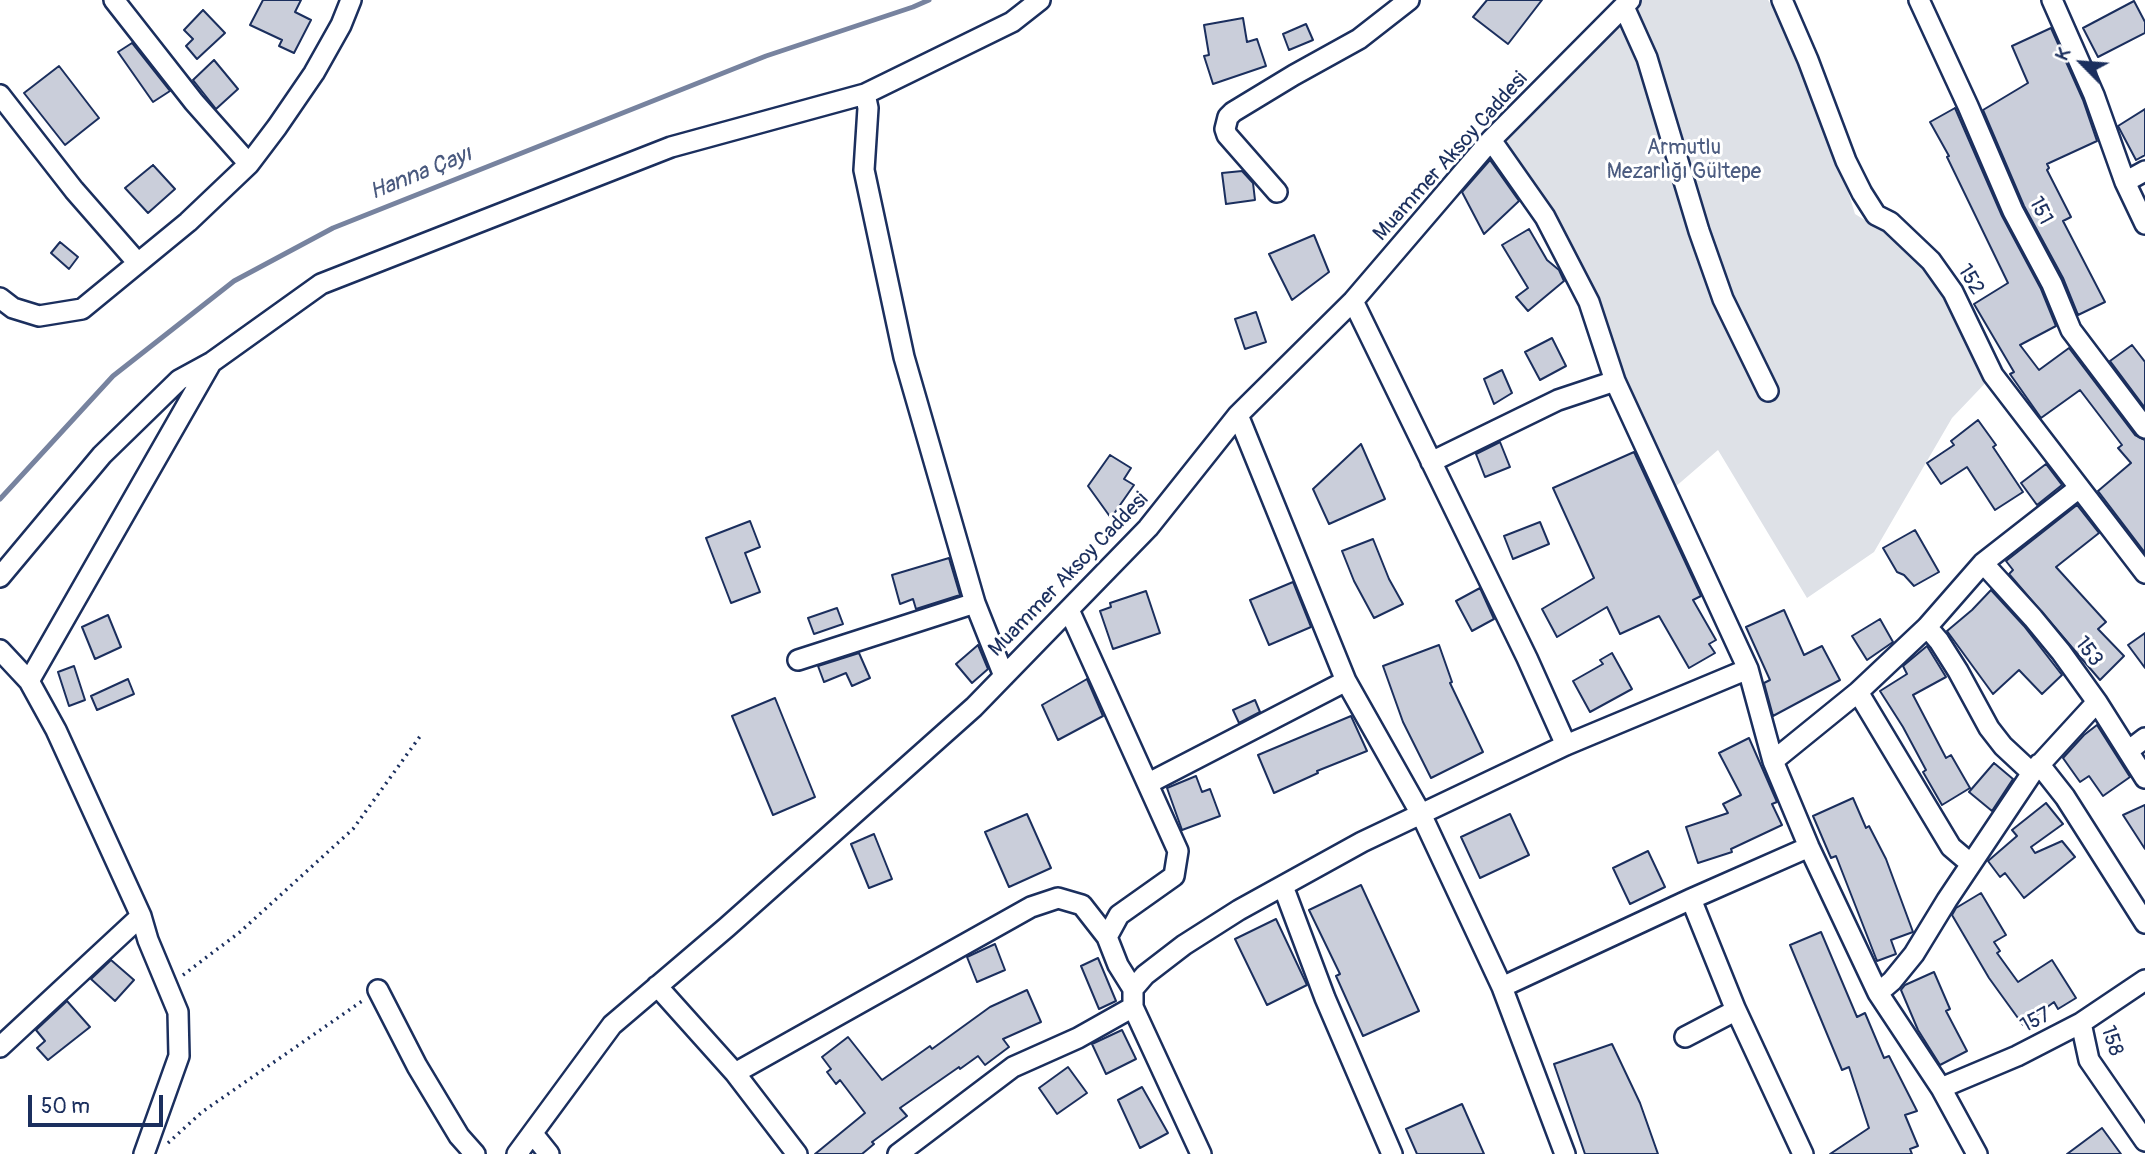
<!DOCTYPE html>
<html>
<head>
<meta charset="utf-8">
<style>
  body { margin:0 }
  #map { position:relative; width:2145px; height:1154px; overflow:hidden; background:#fff; font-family:Pangolin,sans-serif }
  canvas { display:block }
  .north { position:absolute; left:2047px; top:28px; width:70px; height:70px; -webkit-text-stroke:5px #fff; paint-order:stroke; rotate:295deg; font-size:19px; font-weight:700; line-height:28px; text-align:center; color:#1b2f5e }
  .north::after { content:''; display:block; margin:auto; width:24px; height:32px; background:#1b2f5e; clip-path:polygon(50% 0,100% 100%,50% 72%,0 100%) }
  .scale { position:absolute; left:28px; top:1095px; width:135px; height:32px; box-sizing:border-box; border:4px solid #1b2f5e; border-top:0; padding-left:9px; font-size:21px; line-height:24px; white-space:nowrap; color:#1b2f5e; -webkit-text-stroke:5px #fff; paint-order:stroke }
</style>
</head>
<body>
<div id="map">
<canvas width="2145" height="1154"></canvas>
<div class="north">K</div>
<div class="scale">50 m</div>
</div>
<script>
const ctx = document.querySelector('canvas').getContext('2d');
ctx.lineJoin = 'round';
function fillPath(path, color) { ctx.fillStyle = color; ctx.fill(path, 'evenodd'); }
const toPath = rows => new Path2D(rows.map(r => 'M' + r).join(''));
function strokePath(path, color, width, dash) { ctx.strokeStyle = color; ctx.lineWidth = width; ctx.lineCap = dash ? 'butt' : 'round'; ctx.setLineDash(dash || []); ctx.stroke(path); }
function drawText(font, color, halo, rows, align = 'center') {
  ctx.font = font + ' Pangolin,sans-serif'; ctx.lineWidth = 6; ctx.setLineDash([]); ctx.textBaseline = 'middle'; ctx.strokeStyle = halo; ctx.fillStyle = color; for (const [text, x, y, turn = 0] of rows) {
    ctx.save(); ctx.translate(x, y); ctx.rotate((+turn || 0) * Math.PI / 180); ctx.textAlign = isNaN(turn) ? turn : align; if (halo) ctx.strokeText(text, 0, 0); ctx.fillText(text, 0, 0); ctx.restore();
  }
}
fillPath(toPath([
  [1631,0,1768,0,1808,60,1855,214,1931,261,1993,375,1952,418,1874,552,1807,598,1718,450,1667,494,1589,302,1491,140]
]), '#dee1e7');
strokePath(toPath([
  [0,499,113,376,234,281,333,228,766,56,913,7,929,0]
]), '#77839f', 5);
const building = toPath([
  [263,0,301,0,295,12,311,20,294,53,279,46,282,40,250,25,263,0],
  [1487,0,1542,0,1508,44,1473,17,1487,0],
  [2134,1,2145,22,2145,33,2098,57,2083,28,2134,1],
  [203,10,225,33,197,59,186,46,193,39,184,30,203,10],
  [1243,18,1247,42,1257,39,1266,66,1213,84,1204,56,1209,55,1204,25,1243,18],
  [1306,24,1313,40,1289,50,1283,34,1306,24],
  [2051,28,2083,100,2097,141,2047,164,2049,168,2047,170,2071,217,2063,221,2105,302,2078,315,2063,278,2024,206,1983,110,2028,83,2012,46,2051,28],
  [132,43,170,91,153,102,118,52,132,43],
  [214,60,238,89,216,109,193,80,214,60],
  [59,66,99,118,65,145,24,93,59,66],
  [1955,108,2002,216,2041,289,2056,326,2020,345,2039,370,2069,348,2135,435,2145,440,2145,553,2098,491,2131,463,2118,448,2122,445,2080,390,2041,418,2010,374,2014,372,1974,304,2008,283,1947,157,1949,156,1930,122,1955,108],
  [2145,109,2145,155,2136,160,2118,126,2145,109],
  [1490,160,1519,201,1484,234,1462,192,1490,160],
  [153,165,175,189,148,213,125,188,153,165],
  [1242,171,1253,183,1255,200,1226,204,1222,173,1242,171],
  [1529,229,1547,260,1559,270,1564,281,1528,311,1516,297,1528,288,1502,245,1529,229],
  [1314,235,1329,272,1292,300,1269,254,1314,235],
  [60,242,78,257,69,269,51,253,60,242],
  [1256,312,1266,342,1245,349,1235,319,1256,312],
  [1552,338,1566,366,1540,380,1525,352,1552,338],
  [2132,345,2145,362,2145,408,2110,361,2132,345],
  [1502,370,1512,393,1494,404,1484,379,1502,370],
  [1978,420,1996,445,1993,447,2023,492,1995,510,1967,467,1941,484,1927,463,1954,445,1951,441,1978,420],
  [1500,442,1510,467,1485,477,1476,454,1500,442],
  [1361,444,1385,499,1329,524,1313,489,1361,444],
  [1634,452,1701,596,1693,600,1716,640,1709,644,1715,653,1689,668,1659,616,1620,634,1607,607,1557,637,1542,609,1594,578,1553,488,1634,452],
  [1110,455,1131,468,1124,479,1134,485,1111,518,1088,486,1110,455],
  [2046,464,2062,485,2037,505,2021,483,2046,464],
  [2077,505,2099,533,2056,567,2106,622,2098,629,2124,656,2100,680,2009,574,2013,570,2006,561,2077,505],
  [750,521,760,547,745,553,760,592,731,603,706,538,750,521],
  [1540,522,1549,544,1513,559,1504,536,1540,522],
  [1915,530,1939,572,1914,586,1904,575,1897,572,1883,548,1915,530],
  [1373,539,1389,579,1403,604,1374,618,1354,581,1342,551,1373,539],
  [949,558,960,595,916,609,913,599,900,604,892,575,949,558],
  [1293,582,1311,627,1269,645,1250,600,1293,582],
  [1480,588,1494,619,1472,631,1456,601,1480,588],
  [1991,590,2024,626,2062,675,2042,694,2019,670,1993,694,1947,631,1972,610,1991,590],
  [1146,591,1160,633,1113,649,1100,611,1111,607,1110,603,1146,591],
  [837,608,843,624,814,634,808,618,837,608],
  [1784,610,1804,655,1822,646,1840,680,1773,716,1764,683,1770,680,1746,627,1784,610],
  [108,615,121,647,95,659,82,627,108,615],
  [1880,619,1893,642,1867,660,1852,636,1880,619],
  [2145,633,2145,668,2128,645,2145,633],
  [978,645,988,669,972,683,956,664,978,645],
  [1439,645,1452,682,1450,683,1483,752,1431,778,1403,722,1383,666,1439,645],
  [1927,646,1946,677,1913,695,1946,758,1951,755,1970,788,1942,805,1923,772,1926,770,1903,727,1880,691,1907,674,1903,666,1927,646],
  [859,653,870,678,852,686,846,673,824,682,818,666,859,653],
  [1612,653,1632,689,1590,712,1573,681,1603,664,1600,660,1612,653],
  [74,666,85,700,69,706,58,672,74,666],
  [128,679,134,694,97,710,91,696,128,679],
  [1087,679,1103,716,1058,740,1042,705,1087,679],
  [775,698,815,797,773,815,732,716,775,698],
  [1255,700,1260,712,1239,723,1233,710,1255,700],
  [1351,716,1367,751,1317,771,1318,773,1274,793,1258,755,1351,716],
  [2097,725,2130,777,2103,796,2089,776,2080,782,2063,758,2084,735,2097,725],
  [1749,738,1777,802,1772,804,1782,825,1731,849,1732,852,1698,863,1686,827,1728,813,1723,804,1741,795,1719,753,1749,738],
  [1994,763,2013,779,1992,811,1969,792,1994,763],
  [1196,776,1202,792,1210,789,1220,816,1182,830,1167,788,1196,776],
  [1853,798,1866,828,1869,826,1886,859,1913,932,1891,940,1896,954,1877,961,1836,856,1831,858,1813,816,1853,798],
  [2046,803,2063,824,2031,847,2035,853,2062,841,2075,857,2024,898,2005,873,2000,877,1988,861,2017,836,2012,830,2046,803],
  [2145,805,2145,849,2123,815,2145,805],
  [1027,814,1051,868,1009,887,985,832,1027,814],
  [1510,814,1529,855,1480,878,1461,837,1510,814],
  [874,834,892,879,869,888,851,844,874,834],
  [1648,851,1665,887,1630,904,1613,868,1648,851],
  [1361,885,1419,1011,1363,1036,1336,976,1340,974,1309,910,1361,885],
  [1981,893,2006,935,1994,942,2000,951,1997,953,2018,982,2052,960,2076,998,2058,1009,2054,1002,2023,1025,1989,978,1952,915,1956,908,1981,893],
  [1276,919,1307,985,1267,1005,1235,939,1276,919],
  [1821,932,1857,1017,1865,1013,1884,1058,1889,1056,1917,1111,1905,1115,1918,1146,1910,1149,1912,1154,1830,1154,1869,1128,1849,1067,1842,1070,1790,945,1821,932],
  [995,944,1005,970,977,982,967,957,995,944],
  [1098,958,1116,1001,1099,1009,1081,966,1098,958],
  [111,960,134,980,115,1001,91,979,111,960],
  [1934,972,1950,1009,1946,1011,1967,1051,1940,1065,1918,1030,1901,990,1905,985,1934,972],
  [1027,990,1041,1022,1003,1039,1009,1047,985,1065,978,1056,960,1069,959,1067,900,1108,907,1116,872,1142,874,1144,862,1154,815,1154,865,1113,840,1080,836,1084,827,1072,831,1069,822,1057,848,1037,882,1080,930,1046,932,1049,990,1007,1027,990],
  [67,1001,90,1027,48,1060,37,1048,45,1041,36,1030,67,1001],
  [1122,1030,1136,1059,1106,1074,1092,1044,1122,1030],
  [1612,1044,1640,1103,1658,1154,1585,1154,1554,1064,1612,1044],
  [1068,1067,1087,1093,1057,1114,1039,1088,1068,1067],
  [1142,1087,1168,1133,1140,1148,1118,1100,1142,1087],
  [1462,1104,1484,1154,1417,1154,1406,1129,1462,1104],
  [2102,1128,2121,1154,2067,1154,2102,1128]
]);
fillPath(building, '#caceda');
strokePath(building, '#1b2f5e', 2);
const minor = toPath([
  [114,0,194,102,249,164],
  [1782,0,1808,60,1846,161,1862,193,1876,215,1890,222,1931,261,1953,292,1993,375,2145,573],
  [1919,0,1968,106,2013,211,2052,284,2071,330,2145,428],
  [2052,0,2094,95,2125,182,2145,224],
  [1624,7,1647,58,1699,231,1723,299,1768,391],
  [865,94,868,108,864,170,904,357,975,603,1004,676],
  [0,95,74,190,137,262],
  [1491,140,1545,217,1589,302,1615,381,1748,669,1773,761,1809,847,1878,993,1941,1088,1977,1154],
  [2125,182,2145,171],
  [1277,192,1227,135,1225,129,1228,117,1233,112,1294,75,1359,39,1409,0],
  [0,298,13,308,39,316,82,309,188,222,249,164,277,127,314,73,341,25,351,0],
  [1353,301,1527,658,1566,745],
  [1238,415,1346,681,1421,814,1502,987,1565,1154],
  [1431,462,1558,400,1615,381],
  [1983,563,2033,618,2061,652,2097,702,2145,778],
  [0,577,102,455,179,380,212,362,321,284,671,147,865,94,1012,22,1040,0],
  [1069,610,1178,851,1174,876,1119,915,1107,937,1118,965,1133,989,1133,1007,1201,1154],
  [1927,627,1939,641,1958,671,1989,728,2003,746,2032,773],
  [0,650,29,681,56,730,141,916,148,940,178,1012,179,1056,144,1154],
  [798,660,975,603],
  [29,681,211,363],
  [1858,692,1951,847,1971,864],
  [2128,751,2145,738],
  [1773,761,1858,692,1927,627,1983,563,2079,488],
  [2039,764,2065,797,2145,923],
  [1149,783,1346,681],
  [1283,886,1325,998,1392,1154],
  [657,986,735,1073,797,1154],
  [1502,987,1691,899,1809,847],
  [1133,989,1145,975,1184,945,1239,910,1362,842,1566,745,1748,669],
  [378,990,417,1066,459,1136,475,1154],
  [1878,993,1892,981,1914,954,1947,900,2032,773,2097,702],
  [1735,1008,1803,1154],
  [2081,1023,2089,1060,2145,1141],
  [1685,1037,1729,1014,1735,1008,1691,899],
  [0,1047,141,916],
  [735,1073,1031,907,1058,898,1082,905,1107,937],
  [1941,1088,2017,1056,2081,1023,2145,980],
  [533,1134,549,1154],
  [517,1154,612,1025,727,927,974,707,1148,528,1238,415,1353,301,1491,140,1630,0],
  [898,1154,1013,1067,1078,1038,1133,1007]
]);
strokePath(minor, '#1b2f5e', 24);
strokePath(toPath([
  [183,975,240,932,353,829,421,735],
  [168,1143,202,1112,365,999]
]), '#1b2f5e', 3.5, [2, 5]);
strokePath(minor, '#fff', 19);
drawText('21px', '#4c5c80', '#fff', [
  ["Armutlu",1684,149],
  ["Mezarlığı Gültepe",1684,173]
]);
drawText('21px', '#1b2f5e', '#fff', [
  ["Muammer Aksoy Caddesi",1451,157,-48],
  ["151",2040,211,63],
  ["152",1970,280,59],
  ["Muammer Aksoy Caddesi",1069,575,-46],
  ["153",2088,652,53],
  ["157",2036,1021,-28],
  ["158",2111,1041,72]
]);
drawText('italic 23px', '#49597e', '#fff', [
  ["Hanna Çayı",421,174,-22]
]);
</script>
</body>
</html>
